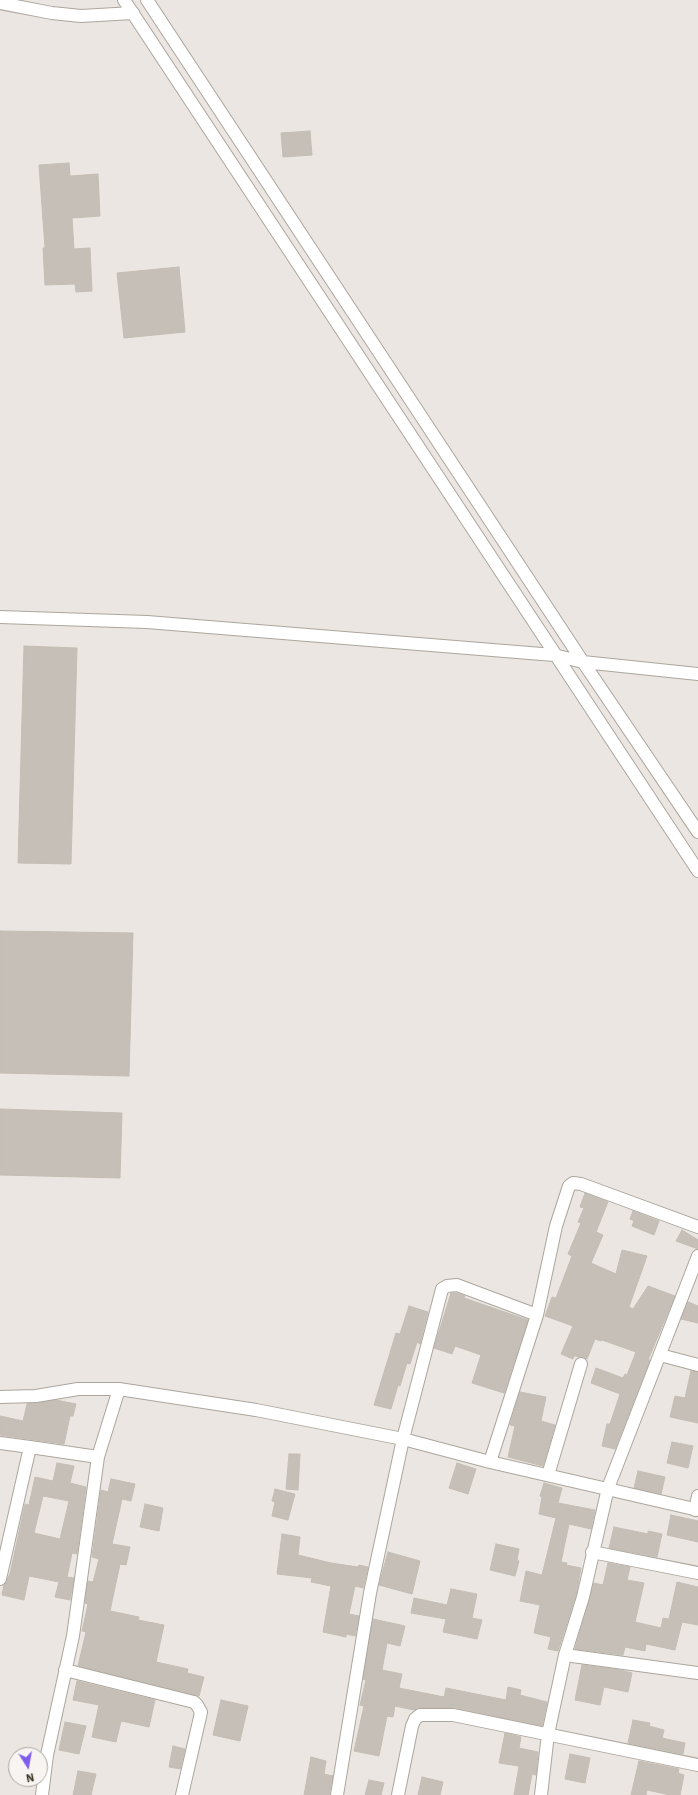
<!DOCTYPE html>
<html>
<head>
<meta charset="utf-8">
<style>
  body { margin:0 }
  #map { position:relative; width:698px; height:1795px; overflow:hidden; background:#ebe6e1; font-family:"IBM Plex Sans",sans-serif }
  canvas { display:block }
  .north { position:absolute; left:8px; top:1747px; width:40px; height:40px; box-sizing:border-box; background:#f8f4f2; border:1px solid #aca79f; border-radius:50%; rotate:169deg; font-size:11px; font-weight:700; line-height:16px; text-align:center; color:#3b3422 }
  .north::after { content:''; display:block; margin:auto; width:14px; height:18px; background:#7e5eec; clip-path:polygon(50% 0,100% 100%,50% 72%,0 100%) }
</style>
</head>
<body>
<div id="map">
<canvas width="698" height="1795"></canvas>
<div class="north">N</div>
</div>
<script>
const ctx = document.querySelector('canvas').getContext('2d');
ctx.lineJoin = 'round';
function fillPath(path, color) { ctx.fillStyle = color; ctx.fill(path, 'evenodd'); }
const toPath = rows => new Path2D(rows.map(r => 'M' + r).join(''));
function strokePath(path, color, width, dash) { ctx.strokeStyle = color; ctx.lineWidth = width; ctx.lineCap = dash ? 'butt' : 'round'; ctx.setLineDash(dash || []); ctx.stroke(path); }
const building = toPath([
  [310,131,312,155,283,157,281,133,310,131],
  [69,163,70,176,98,174,100,216,72,218,74,249,90,248,92,291,76,292,75,284,45,285,43,248,45,248,39,165,69,163],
  [179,267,185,332,124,338,117,273,179,267],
  [24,646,77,648,71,864,18,863,24,646],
  [0,931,133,933,129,1076,0,1073,0,931],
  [0,1109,122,1113,120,1178,0,1175,0,1109],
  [585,1193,608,1202,596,1232,603,1235,591,1263,616,1274,622,1250,647,1256,629,1307,633,1309,648,1286,675,1296,648,1360,650,1360,615,1449,602,1446,607,1424,610,1424,620,1394,591,1383,596,1368,623,1378,625,1374,627,1375,636,1352,602,1340,601,1341,595,1339,587,1359,583,1357,574,1356,573,1359,561,1354,573,1326,545,1316,552,1297,556,1298,572,1256,568,1254,581,1223,578,1222,584,1208,580,1207,585,1193],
  [633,1211,659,1221,654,1235,632,1226,634,1221,630,1219,633,1211],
  [682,1230,698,1240,698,1249,676,1241,682,1230],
  [451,1293,456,1293,465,1296,464,1298,528,1320,504,1393,472,1383,481,1355,455,1346,452,1354,434,1348,451,1293],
  [688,1302,698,1306,698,1323,681,1319,688,1302],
  [409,1306,428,1312,420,1344,417,1342,410,1364,407,1363,400,1386,398,1385,391,1409,374,1405,396,1333,400,1334,409,1306],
  [691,1371,698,1372,698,1423,670,1417,675,1396,685,1398,691,1371],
  [520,1392,546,1397,541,1421,555,1425,543,1466,508,1457,515,1426,510,1425,520,1392],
  [56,1400,76,1404,73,1416,70,1416,64,1444,0,1435,0,1416,23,1421,27,1404,56,1400],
  [672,1442,693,1446,688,1468,667,1463,672,1442],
  [289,1454,300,1454,298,1490,286,1489,289,1454],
  [57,1463,74,1466,70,1483,86,1487,77,1554,72,1553,67,1577,74,1578,70,1600,55,1597,59,1582,29,1576,24,1600,2,1595,4,1585,10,1574,25,1504,29,1505,35,1477,53,1481,57,1463],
  [43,1496,69,1501,60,1539,34,1533,43,1496],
  [457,1463,476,1469,468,1494,449,1488,457,1463],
  [638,1471,665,1477,661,1494,634,1488,638,1471],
  [111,1479,135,1484,131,1501,122,1499,112,1544,130,1547,126,1565,120,1564,110,1611,139,1617,138,1620,164,1625,156,1662,188,1669,187,1673,204,1677,199,1696,78,1666,86,1632,82,1631,88,1604,85,1603,88,1581,93,1582,99,1559,92,1557,101,1490,108,1492,111,1479],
  [544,1483,562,1488,558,1503,595,1510,591,1529,569,1524,561,1562,567,1563,566,1565,581,1568,576,1595,558,1651,548,1649,551,1637,534,1633,540,1605,520,1601,526,1571,542,1575,556,1518,539,1514,542,1497,540,1496,544,1483],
  [275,1489,295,1494,288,1520,272,1516,275,1502,272,1501,275,1489],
  [145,1504,163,1508,159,1531,140,1527,145,1504],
  [671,1515,698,1521,698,1542,667,1535,671,1515],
  [614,1527,648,1534,648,1531,662,1534,657,1557,609,1548,614,1527],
  [282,1534,300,1537,298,1555,331,1563,358,1567,359,1565,368,1567,363,1588,355,1586,349,1614,359,1616,355,1636,346,1634,346,1637,323,1632,331,1586,311,1582,312,1578,277,1574,282,1534],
  [496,1544,519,1549,517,1560,519,1561,515,1576,490,1570,496,1544],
  [388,1552,420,1561,412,1594,379,1585,388,1552],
  [608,1563,630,1567,627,1580,644,1583,635,1622,661,1628,663,1618,669,1619,677,1582,698,1587,698,1625,682,1622,675,1650,646,1644,645,1651,625,1647,623,1655,575,1649,594,1583,603,1585,608,1563],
  [451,1589,477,1594,472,1618,482,1620,477,1639,443,1632,446,1619,411,1613,414,1598,447,1605,451,1589],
  [373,1619,405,1626,400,1646,387,1643,382,1670,402,1674,399,1688,444,1697,446,1688,506,1700,508,1687,521,1690,520,1695,547,1702,542,1726,454,1708,420,1708,414,1710,395,1706,393,1717,387,1716,379,1756,354,1751,364,1706,360,1705,366,1680,363,1679,373,1619],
  [582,1665,620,1670,632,1673,628,1692,604,1687,600,1705,575,1700,582,1665],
  [77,1681,155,1700,149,1727,121,1721,116,1742,92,1737,99,1705,73,1700,77,1681],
  [221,1700,248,1706,240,1741,213,1735,221,1700],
  [633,1720,650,1723,649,1726,664,1730,662,1738,685,1743,683,1754,628,1743,633,1720],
  [65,1722,86,1726,79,1754,59,1750,65,1722],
  [505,1733,521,1737,519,1748,538,1752,536,1775,532,1774,528,1795,514,1795,519,1766,499,1763,505,1733],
  [173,1746,185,1749,180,1769,169,1767,173,1746],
  [570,1754,590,1758,585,1783,565,1779,570,1754],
  [311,1757,326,1761,324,1774,333,1776,329,1795,304,1795,311,1757],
  [639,1761,679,1769,678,1773,684,1775,680,1795,670,1795,647,1790,646,1795,631,1795,639,1761],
  [78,1771,96,1774,91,1795,73,1795,78,1771],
  [422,1777,443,1782,440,1795,418,1795,422,1777],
  [369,1780,384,1783,381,1795,365,1795,369,1780]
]);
fillPath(building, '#c6bfb7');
strokePath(building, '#c4bdb4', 1);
const minor = toPath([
  [0,3,52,13,81,16,133,13],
  [660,1355,698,1365],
  [0,1397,36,1396,78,1389,119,1389,256,1410,403,1439,490,1462,698,1510],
  [0,1443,30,1447,0,1579],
  [30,1447,98,1457],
  [490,1462,537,1315,556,1226,569,1186,573,1183,581,1184,698,1227],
  [548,1475,581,1364],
  [695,1510,698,1496],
  [592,1552,698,1573],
  [565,1655,698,1673],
  [65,1670,194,1702,197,1705,201,1712,200,1717,182,1795],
  [42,1795,47,1755,73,1636,98,1457,119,1389],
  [337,1795,370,1593,403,1439,442,1289,447,1286,457,1285,537,1315],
  [398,1795,412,1726,415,1719,420,1715,453,1715,698,1765],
  [541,1795,548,1734,565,1655,583,1597,608,1488,698,1256]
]);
const tertiary = toPath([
  [124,0,698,871],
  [147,0,583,662,698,832],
  [0,617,147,622,554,655,583,662,698,674]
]);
strokePath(minor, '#aca69c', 14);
strokePath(tertiary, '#aca69c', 14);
strokePath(minor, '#fff', 12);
strokePath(tertiary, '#fff', 12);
</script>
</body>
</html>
